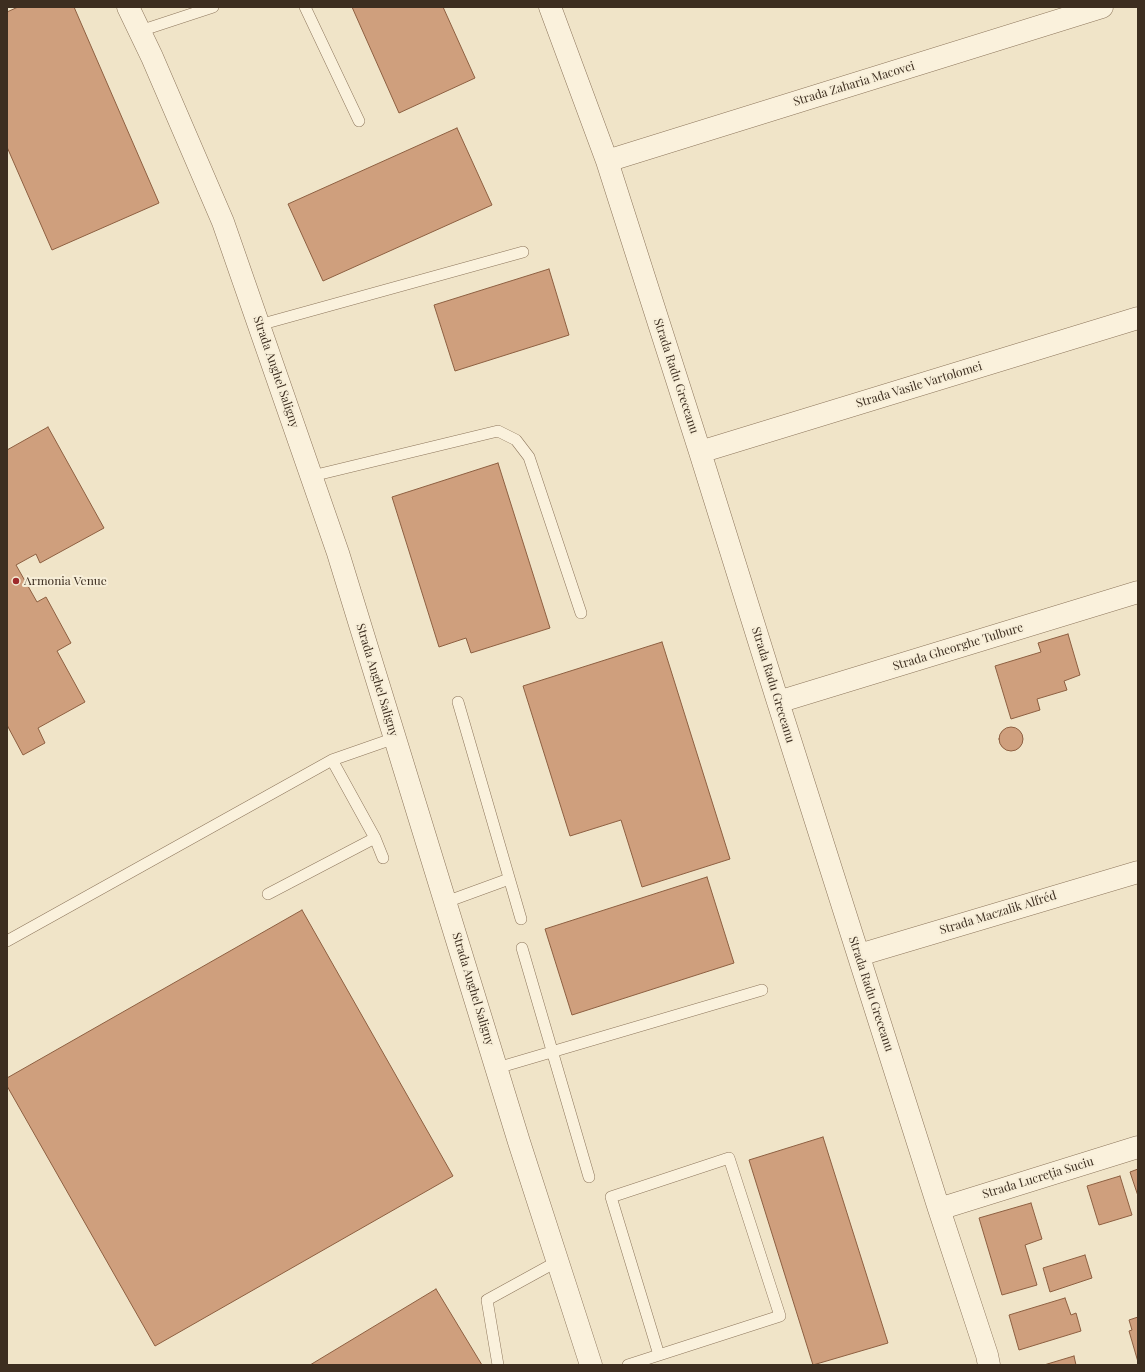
<!DOCTYPE html>
<html>
<head>
<meta charset="utf-8">
<style>
  body { margin:0 }
  #map { position:relative; width:1145px; height:1372px; overflow:hidden; background:#f0e4c8; font-family:"Playfair Display",serif }
  canvas { display:block }
  .frame { position:absolute; inset:0; border:8px solid #3d2e20; pointer-events:none }
</style>
</head>
<body>
<div id="map">
<canvas width="1145" height="1372"></canvas>
<div class="frame"></div>
</div>
<script>
const ctx = document.querySelector('canvas').getContext('2d');
ctx.lineJoin = 'round';
function fillPath(path, color) { ctx.fillStyle = color; ctx.fill(path, 'evenodd'); }
const toPath = rows => new Path2D(rows.map(r => 'M' + r).join(''));
function strokePath(path, color, width, dash) { ctx.strokeStyle = color; ctx.lineWidth = width; ctx.lineCap = dash ? 'butt' : 'round'; ctx.setLineDash(dash || []); ctx.stroke(path); }
function drawText(font, color, halo, rows, align = 'center') {
  ctx.font = font + ' "Playfair Display",serif'; ctx.lineWidth = 4; ctx.setLineDash([]); ctx.textBaseline = 'middle'; ctx.strokeStyle = halo; ctx.fillStyle = color; for (const [text, x, y, turn = 0] of rows) {
    ctx.save(); ctx.translate(x, y); ctx.rotate((+turn || 0) * Math.PI / 180); ctx.textAlign = isNaN(turn) ? turn : align; if (halo) ctx.strokeText(text, 0, 0); ctx.fillText(text, 0, 0); ctx.restore();
  }
}
const building = toPath([
  [18,7,74,7,159,203,52,250,7,147,7,12,18,7],
  [352,7,443,7,475,78,399,113,352,7],
  [457,128,492,205,323,281,288,204,457,128],
  [549,269,569,335,455,371,434,305,549,269],
  [48,427,104,528,40,563,36,554,16,565,37,602,46,597,71,643,57,651,85,702,38,728,45,743,23,755,7,725,7,450,48,427],
  [498,463,550,628,471,653,466,638,439,647,392,497,498,463],
  [1068,634,1080,675,1064,681,1067,690,1037,699,1040,710,1011,719,995,666,1041,652,1038,643,1068,634],
  [662,642,730,859,642,887,621,820,570,836,523,686,662,642],
  '999 739a12 12 0 1 1 24 0a12 12 0 1 1-24 0Z',
  [707,877,734,963,572,1015,545,929,707,877],
  [302,910,453,1176,155,1346,7,1086,7,1078,302,910],
  [823,1137,888,1343,813,1365,749,1160,823,1137],
  [1138,1169,1138,1196,1130,1172,1138,1169],
  [1120,1176,1132,1215,1099,1225,1087,1186,1120,1176],
  [1031,1203,1042,1239,1025,1245,1037,1285,1002,1295,979,1218,1031,1203],
  [1085,1255,1092,1278,1050,1292,1043,1268,1085,1255],
  [436,1289,482,1365,310,1365,436,1289],
  [1065,1298,1071,1315,1076,1313,1081,1331,1019,1350,1009,1315,1065,1298],
  [1138,1317,1138,1362,1129,1331,1132,1330,1129,1320,1138,1317],
  [1074,1356,1076,1365,1044,1365,1074,1356]
]);
fillPath(building, '#cf9f7d');
strokePath(building, '#8d5f41', 1);
const lane = toPath([
  [305,7,359,121],
  [140,31,213,7],
  [259,325,523,252],
  [312,476,498,431,516,440,529,457,581,613],
  [458,702,521,919],
  [332,760,375,838,383,858],
  [268,894,375,838],
  [446,902,509,879],
  [7,941,332,760,395,738],
  [522,948,589,1177],
  [497,1068,762,990],
  [498,1365,487,1300,558,1261],
  [628,1365,780,1316,729,1158,611,1197,659,1355]
]);
const street = toPath([
  [128,7,152,57,223,222,338,553,519,1142,591,1365],
  [550,7,607,161,700,452,778,702,939,1209,987,1355,989,1365],
  [607,161,1102,7],
  [700,452,1138,318],
  [778,702,1138,592],
  [859,955,1138,872],
  [939,1209,1138,1147]
]);
strokePath(lane, '#8d765c', 12);
strokePath(street, '#8d765c', 23);
strokePath(lane, '#faf1dc', 11);
strokePath(street, '#faf1dc', 22);
for (const [x, y, r, color] of [
  [16,581,4,"#9e2a2b"]
]) { const dot = new Path2D(); dot.arc(x, y, r, 0, 2 * Math.PI); ctx.fillStyle = color; ctx.fill(dot); strokePath(dot, '#f7eed8', 1.5); }
drawText('12px', '#3d2e20', '#f7eed8', [
  ["Strada Zaharia Macovei",854,84,-17],
  ["Strada Anghel Saligny",276,372,71],
  ["Strada Radu Greceanu",676,376,72],
  ["Strada Vasile Vartolomei",919,385,-17],
  ["Strada Gheorghe Tulbure",958,647,-17],
  ["Strada Anghel Saligny",377,680,73],
  ["Strada Radu Greceanu",773,685,73],
  ["Strada Maczalik Alfréd",998,913,-17],
  ["Strada Anghel Saligny",473,989,73],
  ["Strada Radu Greceanu",871,994,72],
  ["Strada Lucreția Suciu",1038,1178,-17]
]);
drawText('12px', '#3d2e20', '#f7eed8', [
  ["Armonia Venue",24,581]
], 'left');
</script>
</body>
</html>
